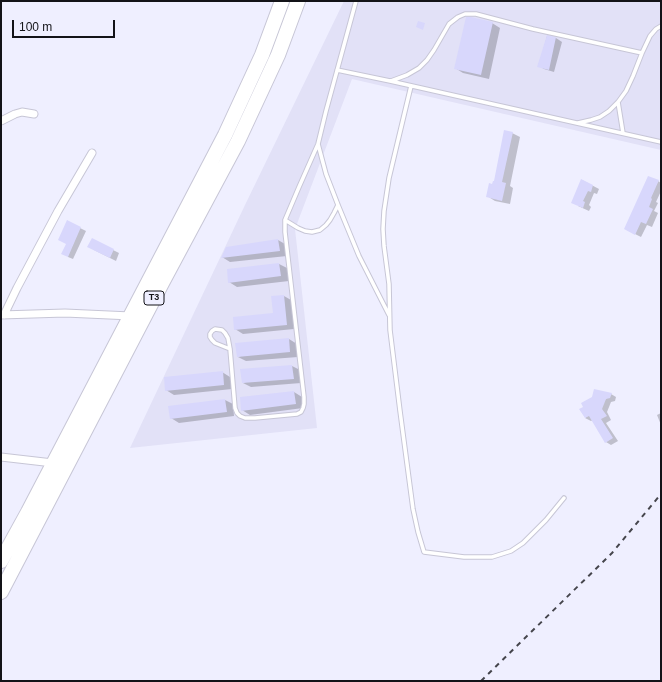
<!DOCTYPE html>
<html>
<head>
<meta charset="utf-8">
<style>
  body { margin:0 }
  #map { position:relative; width:662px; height:682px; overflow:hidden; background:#efefff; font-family:Arial,sans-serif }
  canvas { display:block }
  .frame { position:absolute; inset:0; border:2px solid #131318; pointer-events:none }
  .scale { position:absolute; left:12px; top:20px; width:103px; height:18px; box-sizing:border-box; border:2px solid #131318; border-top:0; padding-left:5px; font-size:12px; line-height:14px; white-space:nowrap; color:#131318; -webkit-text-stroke:3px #efefff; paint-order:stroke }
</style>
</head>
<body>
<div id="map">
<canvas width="662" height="682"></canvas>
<div class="frame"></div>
<div class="scale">100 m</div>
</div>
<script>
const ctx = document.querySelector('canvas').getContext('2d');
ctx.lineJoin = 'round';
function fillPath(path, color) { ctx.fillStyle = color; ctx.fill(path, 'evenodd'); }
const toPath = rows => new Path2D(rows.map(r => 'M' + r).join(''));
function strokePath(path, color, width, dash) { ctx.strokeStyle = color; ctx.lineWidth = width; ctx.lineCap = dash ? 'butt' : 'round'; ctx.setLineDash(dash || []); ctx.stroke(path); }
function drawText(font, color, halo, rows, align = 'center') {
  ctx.font = font + ' Arial,sans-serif'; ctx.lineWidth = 3; ctx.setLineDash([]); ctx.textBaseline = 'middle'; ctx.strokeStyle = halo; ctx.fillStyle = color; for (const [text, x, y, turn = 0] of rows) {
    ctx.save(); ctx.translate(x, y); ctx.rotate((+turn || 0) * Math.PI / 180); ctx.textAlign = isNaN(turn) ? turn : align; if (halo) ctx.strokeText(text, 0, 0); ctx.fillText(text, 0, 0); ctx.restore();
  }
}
fillPath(toPath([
  [344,1,661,1,661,150,352,79,295,229,317,428,130,448,245,205]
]), '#e2e1f7');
fillPath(toPath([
  [492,23,500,28,489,79,463,73,455,68],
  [547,36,556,38,562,42,554,72,544,69,539,66],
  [512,133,520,137,510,186,513,188,510,204,495,201,487,196,493,185],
  [582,180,599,189,597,194,594,193,589,205,591,207,589,211,578,206],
  [658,181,661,183,661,191,656,202,658,203,654,211,658,213,652,227,647,225,641,237,631,232],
  [68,222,86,231,73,259,68,257],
  [278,240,285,244,287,256,230,262,222,257],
  [94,250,113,250,119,253,116,261],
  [279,264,287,268,289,281,237,287,229,282,228,270],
  [284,296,291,300,294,329,243,334,235,329,274,314],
  [289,339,297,344,298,357,246,361,238,357],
  [292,366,300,370,301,383,251,387,243,383],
  [222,372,230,377,232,389,174,395,166,390],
  [294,392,302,397,303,408,250,415,242,410],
  [611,394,616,397,615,401,611,402,607,412,611,420,606,423,618,441,611,445,606,442,593,420,591,421,585,418],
  [225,400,233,404,234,416,179,423,171,418],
  [661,413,661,425,657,415]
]), '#0003');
fillPath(toPath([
  [466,17,471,17,493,22,481,75,454,69],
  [418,21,425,23,423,30,416,27],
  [547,35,556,37,549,70,537,67],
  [504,130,513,132,502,182,506,183,502,201,486,197,489,183,492,184,493,181,494,181],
  [648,176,659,180,651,198,652,199,649,207,653,209,646,224,641,222,635,235,624,229],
  [581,179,593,185,591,192,588,191,583,201,585,202,583,208,571,203],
  [67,220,81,227,68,257,61,254,66,244,58,240],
  [92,238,114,249,110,258,87,247],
  [278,239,280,251,221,258,226,247],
  [279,263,281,276,228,283,227,269],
  [284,295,287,325,234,330,233,317,273,313,271,296],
  [289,338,290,352,237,357,235,343],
  [292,365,294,379,242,383,240,369],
  [223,371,224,385,165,391,164,377],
  [594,389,612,393,610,398,606,399,602,409,607,416,601,419,613,438,605,443,589,416,585,418,579,409,583,407,581,403,592,397],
  [294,391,296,404,241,411,240,397],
  [225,399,227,412,170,419,168,406]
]), '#d8d7fc');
const lane = toPath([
  [337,70,390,81,661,142],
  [391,81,407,75,419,68,427,60,434,50,449,24,458,17,465,14,476,14,533,29,642,53],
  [411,86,389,178,384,211,383,229,384,246,389,284,390,330,400,411,413,509,418,532,424,552,464,557,492,557,511,551,523,543,546,520,564,498],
  [618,102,623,133],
  [578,123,591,120,600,117,609,111,618,102,626,91,633,76,642,53,650,36,656,29,661,26],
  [318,144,326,174,338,205,359,256,389,315],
  [285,220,298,228,305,231,312,232,320,230,326,225,330,220,334,213,338,205],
  [230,349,215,343,212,340,210,337,210,334,212,331,215,329,222,330,225,333,228,338,230,349,235,408,237,413,240,416,245,418,255,418,297,414,301,412,303,408,304,404,304,397,285,232,285,220,299,187,318,144,326,111,356,1]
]);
const street = toPath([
  [1,121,15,114,22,112,34,114],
  [1,315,65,313,131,316],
  [4,315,17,288,58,211,92,153],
  [1,457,53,463]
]);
const highway = toPath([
  [1,561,28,512,225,135,262,55,282,1],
  [1,592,162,283,238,141,278,55,298,1]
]);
strokePath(lane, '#c7c6d6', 5.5);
strokePath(street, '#c7c6d6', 9);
strokePath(highway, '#c7c6d6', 16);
strokePath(lane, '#fff', 3.5);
strokePath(street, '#fff', 7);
strokePath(highway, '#fff', 14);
strokePath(toPath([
  [481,681,612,553,661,494]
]), '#45454c', 2, [5, 5]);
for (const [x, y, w] of [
  [154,298,20]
]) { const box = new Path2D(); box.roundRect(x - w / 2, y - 7, w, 14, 3); ctx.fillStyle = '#efefff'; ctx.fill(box); strokePath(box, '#131318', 1); }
drawText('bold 9px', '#131318', null, [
  ["T3",154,298]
]);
</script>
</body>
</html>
